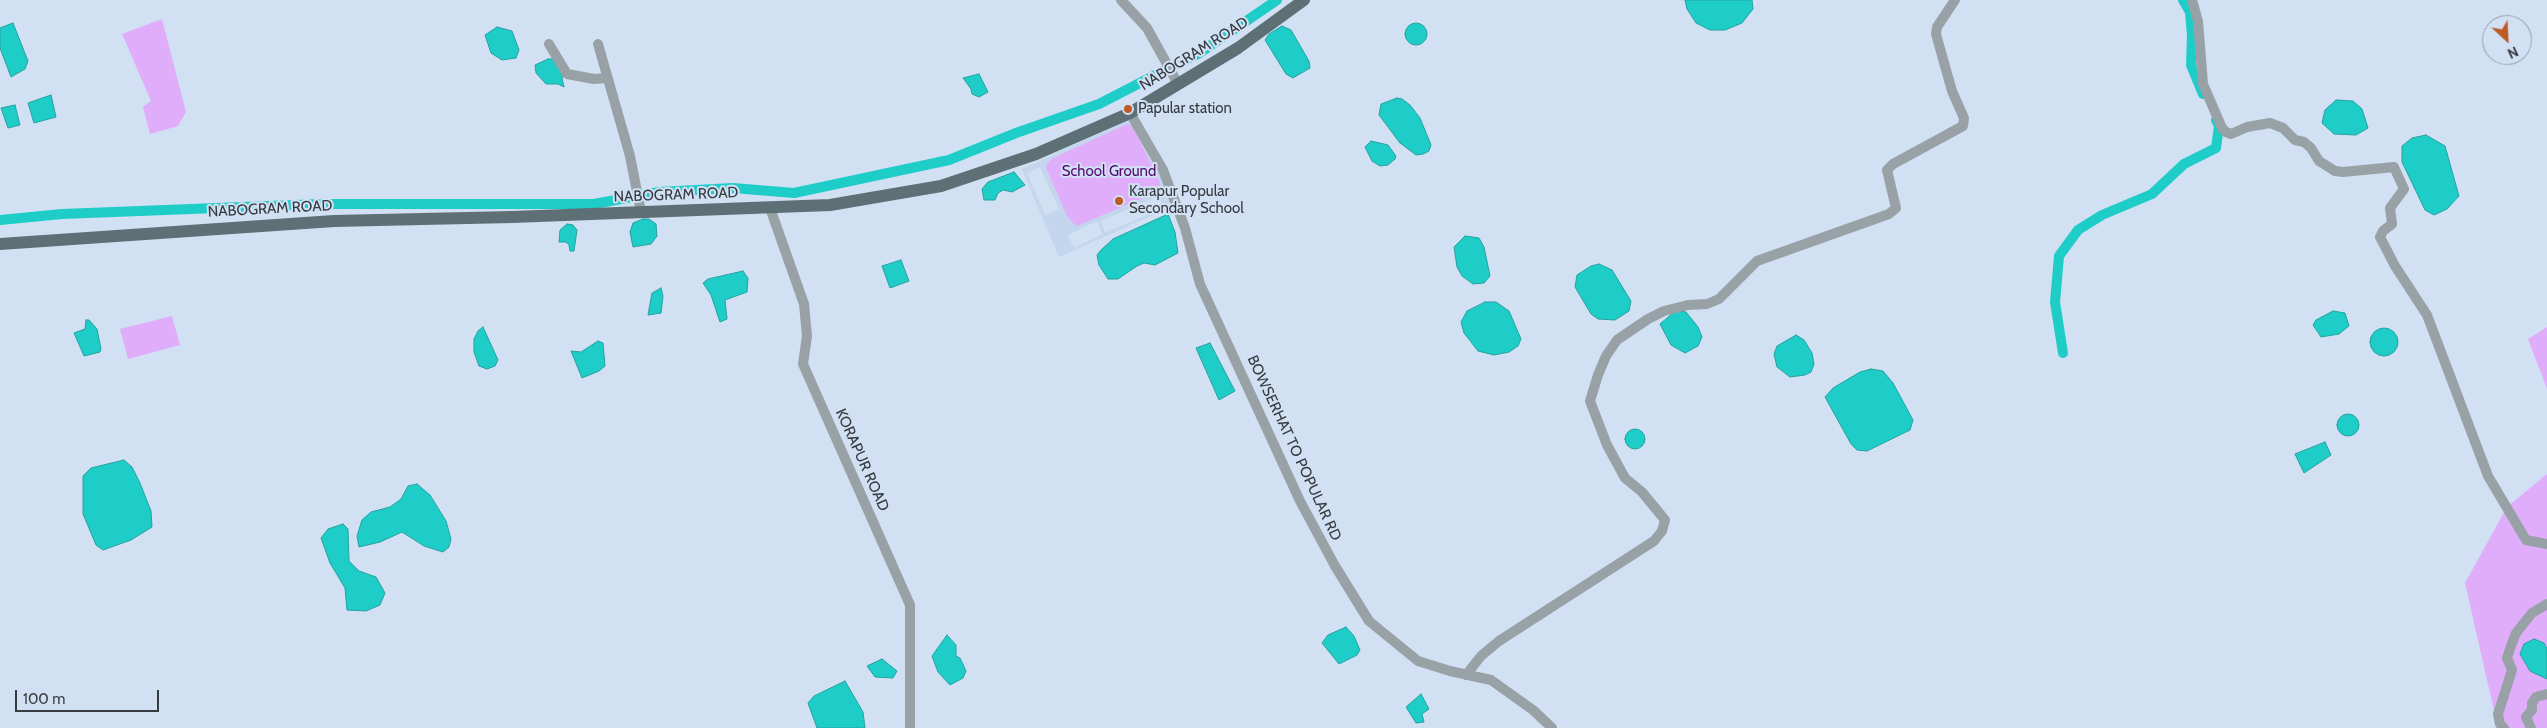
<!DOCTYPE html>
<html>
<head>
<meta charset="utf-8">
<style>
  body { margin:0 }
  #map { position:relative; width:2547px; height:728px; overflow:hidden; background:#d1e0f2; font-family:Cabin,sans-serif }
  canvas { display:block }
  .north { position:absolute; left:2482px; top:15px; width:50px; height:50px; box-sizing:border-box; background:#d1e0f2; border:1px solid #939eac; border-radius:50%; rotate:155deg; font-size:14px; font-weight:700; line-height:20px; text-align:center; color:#363b42 }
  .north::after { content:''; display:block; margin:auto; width:18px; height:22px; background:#be5a24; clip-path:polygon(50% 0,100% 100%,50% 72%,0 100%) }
  .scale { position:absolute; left:15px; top:690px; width:144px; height:22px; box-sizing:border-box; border:2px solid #363b42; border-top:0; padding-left:6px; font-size:15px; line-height:18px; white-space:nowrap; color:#363b42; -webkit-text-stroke:4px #d1e0f2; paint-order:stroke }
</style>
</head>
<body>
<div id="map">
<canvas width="2547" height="728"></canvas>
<div class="north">N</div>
<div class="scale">100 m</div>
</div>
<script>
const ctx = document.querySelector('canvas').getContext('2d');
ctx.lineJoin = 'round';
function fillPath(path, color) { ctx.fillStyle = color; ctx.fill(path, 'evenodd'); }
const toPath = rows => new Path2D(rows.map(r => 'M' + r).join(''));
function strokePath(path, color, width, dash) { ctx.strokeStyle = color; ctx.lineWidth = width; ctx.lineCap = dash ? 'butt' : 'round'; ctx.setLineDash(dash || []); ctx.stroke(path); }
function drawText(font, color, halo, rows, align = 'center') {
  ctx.font = font + ' Cabin,sans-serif'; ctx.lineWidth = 4; ctx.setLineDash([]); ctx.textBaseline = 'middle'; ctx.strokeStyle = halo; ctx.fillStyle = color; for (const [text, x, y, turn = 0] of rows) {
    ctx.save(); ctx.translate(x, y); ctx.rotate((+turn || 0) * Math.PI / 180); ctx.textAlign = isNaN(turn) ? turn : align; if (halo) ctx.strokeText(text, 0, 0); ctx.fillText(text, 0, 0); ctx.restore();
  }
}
fillPath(toPath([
  [1131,119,1175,205,1059,257,1022,169],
  [1127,124,1132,125,1160,182,1160,189,1155,193,1077,225,1067,216,1046,168,1047,163,1053,158],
  [1040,167,1059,209,1045,215,1027,173],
  [1158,196,1163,208,1105,233,1101,221],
  [1097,221,1103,234,1074,248,1068,235]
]), '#c3d6ee');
fillPath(toPath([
  [162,19,186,112,178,126,150,134,143,107,151,101,122,34],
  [1127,124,1132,125,1160,182,1160,189,1155,193,1077,226,1074,224,1067,216,1046,168,1047,163,1053,158],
  [172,316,180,345,128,359,120,329],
  [2547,327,2547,389,2528,339],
  [2547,474,2547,728,2498,728,2465,583,2507,507]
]), '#e0adfa');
const water = toPath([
  [1685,0,1752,0,1753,9,1742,23,1725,30,1710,30,1696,23,1687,9,1685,0],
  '1405 34a11 11 0 1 1 22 0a11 11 0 1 1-22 0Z',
  [13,23,28,61,25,69,11,77,0,48,0,28,13,23],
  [1282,26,1291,30,1309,61,1310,68,1293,78,1286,74,1265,40,1269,34,1282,26],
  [497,27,512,31,519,50,516,58,502,60,491,53,485,35,497,27],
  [548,59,554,59,564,71,562,78,564,87,558,84,546,84,536,73,535,65,548,59],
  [979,74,988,92,979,97,972,94,971,89,963,78,979,74],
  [51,95,56,117,34,123,28,103,51,95],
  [1397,98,1402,99,1410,105,1420,118,1431,145,1429,151,1423,154,1416,155,1400,143,1379,115,1381,104,1397,98],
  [2336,100,2353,101,2362,109,2368,128,2356,135,2334,134,2322,123,2325,110,2336,100],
  [15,105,20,125,8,128,1,108,15,105],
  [2426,135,2445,146,2459,196,2447,209,2434,215,2425,210,2402,162,2402,146,2412,138,2426,135],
  [1371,141,1388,145,1396,156,1395,159,1388,165,1380,166,1372,161,1365,147,1371,141],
  [1014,172,1025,185,1012,192,1003,190,998,193,995,200,984,200,982,189,988,182,1014,172],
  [1168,214,1175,232,1178,253,1155,265,1144,263,1137,266,1118,279,1108,279,1099,265,1097,255,1101,250,1113,239,1168,214],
  [643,219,649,219,656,224,657,236,651,244,633,247,630,232,633,223,643,219],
  [567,224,573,225,577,230,574,251,570,251,569,245,566,242,559,242,560,230,567,224],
  [1465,236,1479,238,1484,247,1490,276,1484,283,1473,284,1462,276,1457,267,1454,247,1465,236],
  [901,260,909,281,890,288,882,266,901,260],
  [1599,264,1612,270,1631,301,1629,311,1615,320,1598,319,1591,314,1575,287,1577,275,1591,266,1599,264],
  [743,271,748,278,747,292,725,300,727,319,720,322,711,295,703,283,708,279,743,271],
  [661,288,663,296,661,313,648,315,652,293,661,288],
  [1485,302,1496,302,1509,311,1521,339,1518,346,1509,352,1494,355,1478,351,1464,333,1461,322,1467,311,1485,302],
  [1681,311,1686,312,1698,327,1702,337,1698,346,1685,353,1671,345,1660,324,1674,312,1681,311],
  [2333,311,2345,313,2349,326,2339,334,2321,337,2313,325,2316,320,2333,311],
  [86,320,89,320,97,329,101,349,100,352,84,356,74,333,85,329,86,320],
  [483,327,498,360,495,366,487,369,479,366,474,352,474,339,478,331,483,327],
  '2370 342a14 14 0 1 1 28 0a14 14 0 1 1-28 0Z',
  [1796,335,1804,340,1812,353,1814,364,1811,372,1805,375,1790,377,1777,367,1774,354,1777,346,1796,335],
  [598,341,603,343,605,366,599,371,582,378,571,351,581,352,598,341],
  [1210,343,1235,391,1219,400,1196,348,1210,343],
  [1871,369,1883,371,1893,383,1913,420,1910,430,1867,451,1857,450,1851,444,1825,397,1833,388,1860,372,1871,369],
  '2337 425a11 11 0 1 1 22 0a11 11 0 1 1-22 0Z',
  '1625 439a10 10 0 1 1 20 0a10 10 0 1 1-20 0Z',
  [2325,442,2331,455,2304,473,2295,454,2325,442],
  [124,460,132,467,140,483,151,511,152,527,131,540,103,550,96,545,83,514,83,476,91,468,124,460],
  [417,484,430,495,446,521,451,539,449,547,443,552,424,546,402,532,380,542,359,547,357,536,362,520,371,512,390,507,401,499,408,486,417,484],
  [343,524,348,529,349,561,359,571,376,577,385,593,380,605,366,611,347,610,345,588,330,563,321,538,328,529,343,524],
  [1346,627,1354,636,1360,650,1357,655,1339,664,1322,643,1328,635,1346,627],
  [947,635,956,645,956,656,960,658,966,671,963,678,950,685,938,672,932,656,947,635],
  [2534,639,2544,643,2547,649,2547,679,2530,671,2520,654,2524,644,2534,639],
  [882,659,897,671,893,678,875,677,867,666,882,659],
  [845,681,863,712,865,728,817,728,808,703,814,696,845,681],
  [1421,694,1429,709,1422,714,1424,722,1416,723,1406,707,1421,694]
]);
fillPath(water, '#1ecdc8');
strokePath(water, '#25a1a0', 1);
strokePath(toPath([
  [2183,0,2190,12,2192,36,2191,65,2203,94],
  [1173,66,1198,54,1277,0],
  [0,220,62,214,320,204,594,204,659,192,733,188,794,193,949,160,1016,133,1099,104,1165,70],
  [2063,353,2055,302,2059,256,2078,230,2102,215,2152,194,2184,164,2216,148,2219,126,2216,120]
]), '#1ecdc8', 10);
strokePath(toPath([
  [1121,0,1147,28,1178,84],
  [2192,0,2198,21,2203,84,2222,128,2226,132,2231,134,2247,127,2270,123,2283,128,2295,140,2304,142,2311,148,2319,161,2335,171,2343,172,2394,167,2404,189,2390,208,2392,224,2383,231,2380,237,2395,266,2427,315,2488,476,2526,540,2547,544],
  [549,44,567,74,594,79,606,78],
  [598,44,630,156,641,212],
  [1130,113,1163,170,1185,228,1200,284,1300,501,1335,566,1369,621,1418,661,1450,671,1491,680,1533,710,1552,728],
  [770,208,804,304,807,336,803,364,910,605,910,728],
  [1466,675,1481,656,1499,641,1654,541,1662,531,1665,520,1642,492,1625,478,1607,445,1590,401,1598,375,1606,356,1617,340,1648,319,1664,311,1688,305,1707,304,1719,299,1757,261,1889,214,1896,208,1887,170,1893,164,1963,126,1964,118,1952,91,1936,34,1937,27,1955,0],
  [2504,728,2500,724,2498,714,2512,670,2507,658,2511,646,2516,633,2532,613,2547,604],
  [2531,728,2526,717,2532,710,2532,703,2536,697,2547,694]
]), '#98a2a6', 10);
strokePath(toPath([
  [0,244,334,221,512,217,830,205,941,186,1036,154,1130,113,1238,48,1304,0]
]), '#5d7076', 12);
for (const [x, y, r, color] of [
  [1128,109,5,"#be5a24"],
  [1119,201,5,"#be5a24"]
]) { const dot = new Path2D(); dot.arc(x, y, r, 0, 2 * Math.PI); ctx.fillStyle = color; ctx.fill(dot); strokePath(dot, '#d1e0f2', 2); }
drawText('15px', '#363b42', '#d1e0f2', [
  ["NABOGRAM ROAD",1194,54,-32],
  ["NABOGRAM ROAD",676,195,-2],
  ["NABOGRAM ROAD",270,209,-3],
  ["BOWSERHAT TO POPULAR RD",1294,448,65],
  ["KORAPUR ROAD",862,460,66]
]);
drawText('15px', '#363b42', '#d1e0f2', [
  ["Papular station",1138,109],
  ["Karapur Popular",1129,192],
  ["Secondary School",1129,209]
], 'left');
drawText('15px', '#52076d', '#d1e0f2', [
  ["School Ground",1109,172]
]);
</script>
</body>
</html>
